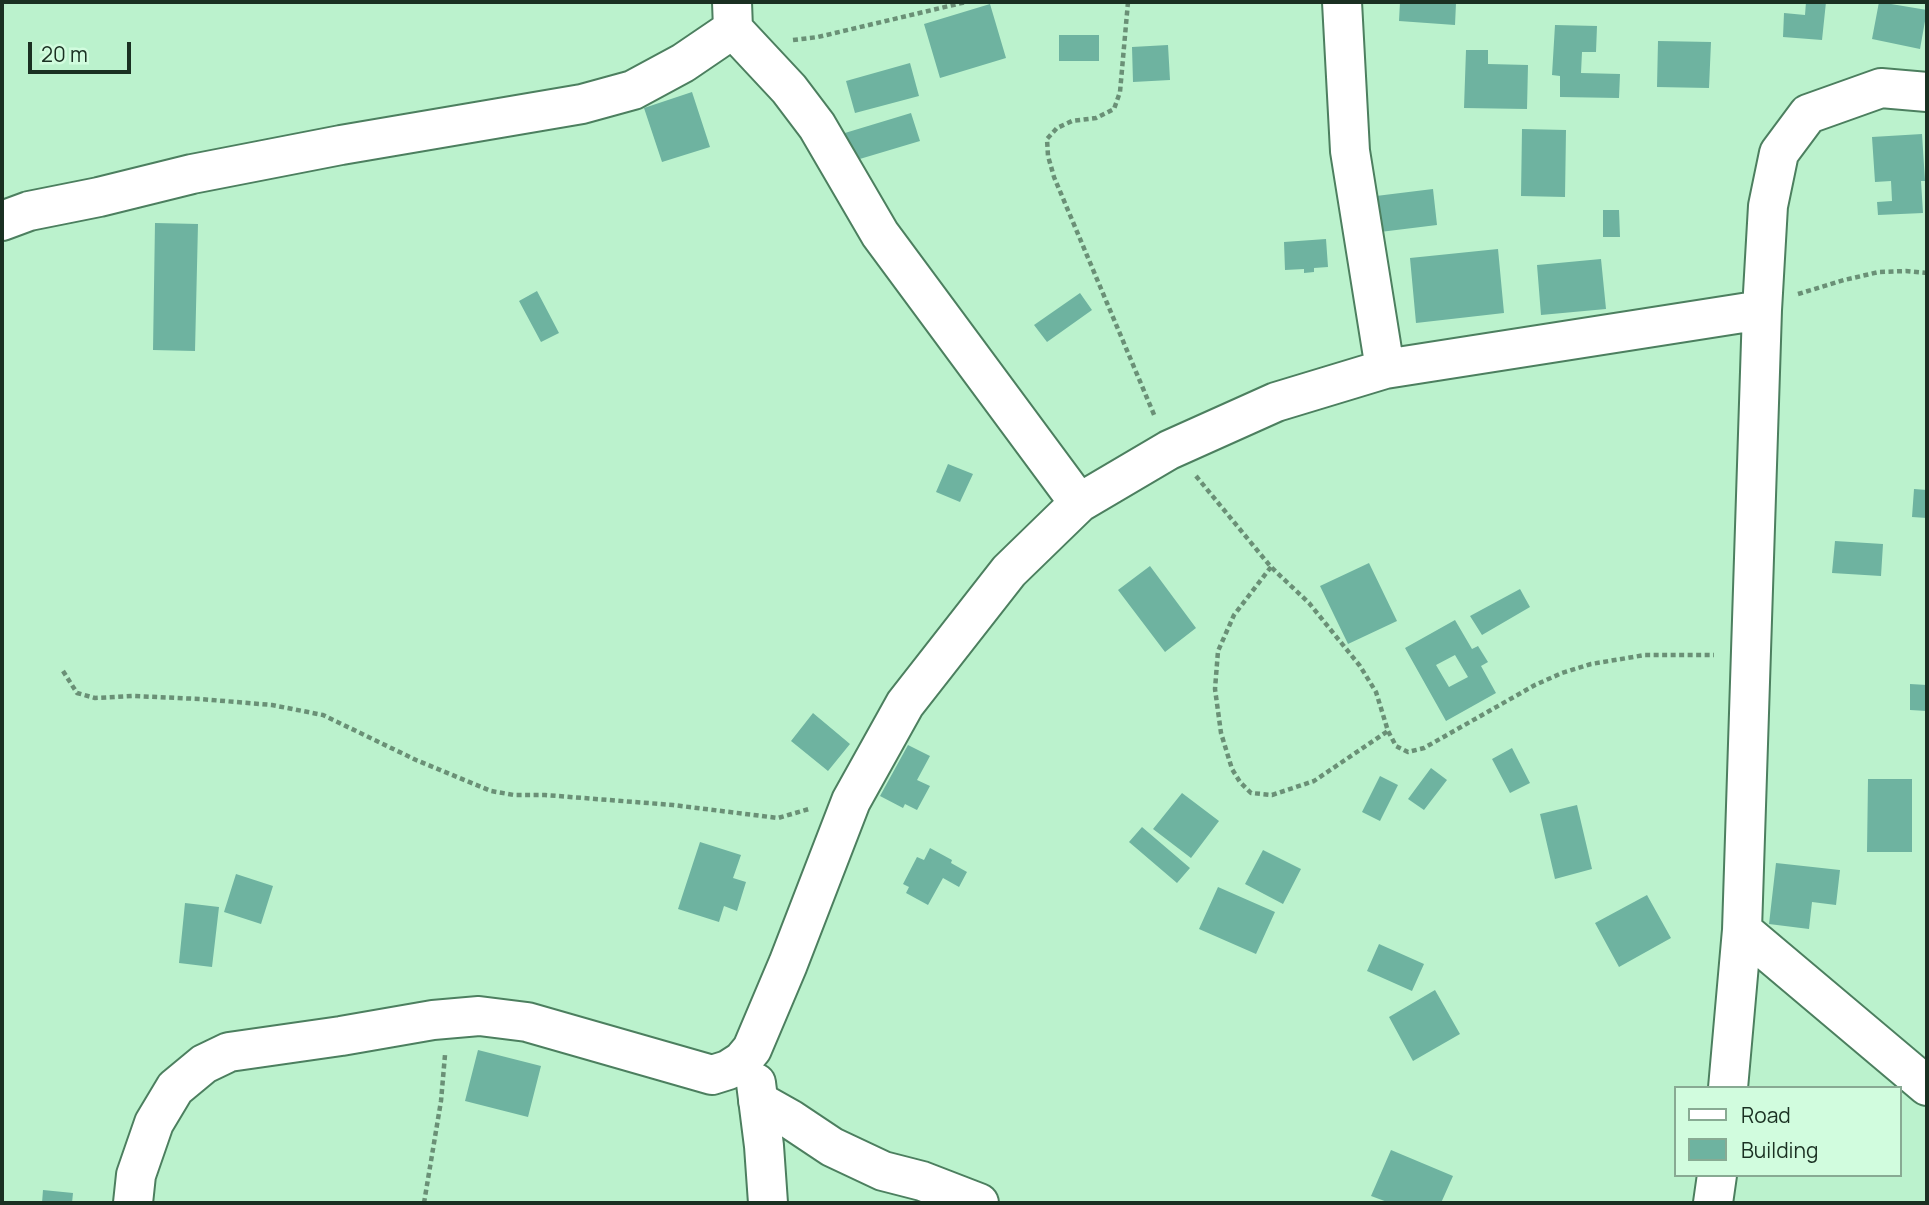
<!DOCTYPE html>
<html>
<head>
<meta charset="utf-8">
<style>
  body { margin:0 }
  #map { position:relative; width:1929px; height:1205px; overflow:hidden; background:#bbf2cd; font-family:Manrope,sans-serif }
  canvas { display:block }
  .frame { position:absolute; inset:0; border:4px solid #1a3022; pointer-events:none }
  .legend { position:absolute; left:1674px; top:1086px; width:228px; height:91px; box-sizing:border-box; background:#d1fcde; border:2px solid #88aa93; margin:0; padding:9px 12px; list-style:none; font-size:21px; color:#1a3022 }
  .legend li { display:flex; align-items:center; gap:14px; height:35px }
  .legend b { width:35px; border:2px solid #88aa93 }
  .scale { position:absolute; left:28px; top:42px; width:103px; height:32px; box-sizing:border-box; border:4px solid #1a3022; border-top:0; padding-left:9px; font-size:21px; line-height:24px; white-space:nowrap; color:#1a3022; -webkit-text-stroke:5px #d1fcde; paint-order:stroke }
</style>
</head>
<body>
<div id="map">
<canvas width="1929" height="1205"></canvas>
<div class="frame"></div>
<ul class="legend">
<li><b style="height:9px;background:#fff"></b>Road</li>
<li><b style="height:19px;background:#6eb3a0"></b>Building</li>
</ul>
<div class="scale">20 m</div>
</div>
<script>
const ctx = document.querySelector('canvas').getContext('2d');
ctx.lineJoin = 'round';
function fillPath(path, color) { ctx.fillStyle = color; ctx.fill(path, 'evenodd'); }
const toPath = rows => new Path2D(rows.map(r => 'M' + r).join(''));
function strokePath(path, color, width, dash) { ctx.strokeStyle = color; ctx.lineWidth = width; ctx.lineCap = dash ? 'butt' : 'round'; ctx.setLineDash(dash || []); ctx.stroke(path); }
fillPath(toPath([
  [1400,2,1456,3,1455,25,1399,21],
  [1806,2,1826,2,1822,40,1783,37,1784,13,1805,15],
  [1879,2,1927,10,1920,49,1872,39],
  [990,4,1006,58,940,78,924,24],
  [1555,25,1597,26,1596,52,1582,52,1581,73,1620,74,1619,98,1560,97,1560,76,1552,75],
  [1059,35,1099,35,1099,61,1059,61],
  [1658,41,1711,42,1709,88,1657,87],
  [1168,45,1170,80,1133,82,1132,47],
  [1466,50,1488,50,1488,64,1528,65,1527,109,1464,108],
  [910,63,919,96,855,113,846,81],
  [692,92,710,147,662,162,644,108],
  [911,113,920,141,843,164,835,136],
  [1522,129,1566,130,1565,197,1521,196],
  [1922,134,1925,181,1921,181,1923,213,1878,215,1877,202,1892,201,1891,181,1875,182,1872,137],
  [1433,189,1437,225,1380,232,1376,196],
  [1603,210,1619,210,1620,237,1603,237],
  [155,223,198,224,195,351,153,350],
  [1326,239,1328,267,1314,268,1314,272,1304,273,1304,269,1285,270,1284,242],
  [1498,249,1504,313,1416,323,1410,258],
  [1601,259,1606,309,1541,315,1537,265],
  [537,291,559,333,541,342,519,301],
  [1080,293,1092,310,1047,342,1034,325],
  [948,464,973,474,960,502,936,492],
  [1914,489,1927,490,1927,518,1912,517],
  [1835,541,1883,544,1881,576,1832,573],
  [1369,563,1397,621,1348,644,1320,586],
  [1150,566,1196,628,1165,652,1118,590],
  [1520,589,1530,607,1482,635,1470,616],
  [1455,620,1472,649,1478,646,1488,662,1481,666,1496,693,1446,721,1405,648],
  [1455,655,1468,677,1449,687,1436,665],
  [1910,684,1927,685,1927,711,1910,710],
  [813,713,850,744,828,771,791,741],
  [908,745,930,756,917,780,930,786,917,810,905,804,903,808,880,796],
  [1512,748,1530,783,1510,793,1492,759],
  [1431,768,1447,780,1424,810,1408,799],
  [1380,776,1398,785,1380,821,1362,812],
  [1868,779,1912,779,1912,852,1867,852],
  [1182,793,1219,821,1191,858,1153,829],
  [1577,805,1592,869,1555,879,1540,814],
  [1142,827,1190,868,1177,883,1129,842],
  [700,842,741,855,733,878,746,882,737,911,724,906,719,922,678,909],
  [930,848,952,860,951,863,967,872,959,887,943,878,928,905,906,893,909,887,903,884,917,857,924,860],
  [1263,850,1301,869,1283,904,1245,884],
  [1776,863,1840,870,1836,905,1812,902,1809,929,1769,924],
  [236,874,273,886,261,924,224,912],
  [1218,887,1275,912,1256,954,1199,929],
  [1647,895,1671,938,1619,967,1595,923],
  [185,903,219,907,212,967,179,963],
  [1379,944,1424,964,1412,991,1367,971],
  [1435,990,1460,1034,1413,1061,1389,1017],
  [478,1050,541,1066,528,1117,465,1101],
  [1391,1150,1453,1176,1441,1203,1390,1203,1371,1196],
  [43,1190,73,1193,72,1203,42,1203]
]), '#6eb3a0');
const minor = toPath([
  [1342,2,1350,151,1385,369],
  [733,29,789,89,817,126,880,234,1079,503],
  [2,221,29,211,99,197,192,174,341,145,582,104,633,90,683,63,733,29,732,2],
  [1742,930,1927,1086],
  [756,1083,764,1146,768,1203],
  [1728,1088,1742,930,1762,310,1768,206,1779,153,1808,114,1881,88,1927,92],
  [758,1101,790,1119,832,1147,883,1171,922,1181,979,1203],
  [133,1203,136,1175,154,1123,175,1088,204,1064,229,1052,341,1036,433,1020,479,1016,527,1022,712,1075,728,1070,742,1061,752,1049,788,964,851,801,905,704,1009,571,1079,503,1169,450,1276,402,1385,369,1762,310],
  [1713,1203,1717,1175]
]);
strokePath(minor, '#4c7f5f', 42);
strokePath(toPath([
  [1128,2,1120,92,1114,109,1096,118,1072,121,1057,128,1047,139,1048,156,1054,177,1155,417],
  [793,40,818,37,966,2],
  [1798,294,1844,280,1879,272,1906,271,1927,273],
  [1196,476,1271,567,1309,603,1360,666,1376,692,1388,731,1396,746,1408,752,1424,748,1535,685,1562,673,1591,664,1645,655,1714,655],
  [1271,567,1234,615,1218,651,1215,689,1221,733,1232,769,1240,782,1251,793,1272,795,1314,781,1388,731],
  [63,671,77,693,95,698,133,696,200,699,272,705,323,715,416,760,491,791,514,795,545,795,673,805,778,818,809,809],
  [424,1203,441,1101,445,1055]
]), '#6a9076', 4.5, [5, 3.5]);
strokePath(minor, '#fff', 38);
</script>
</body>
</html>
